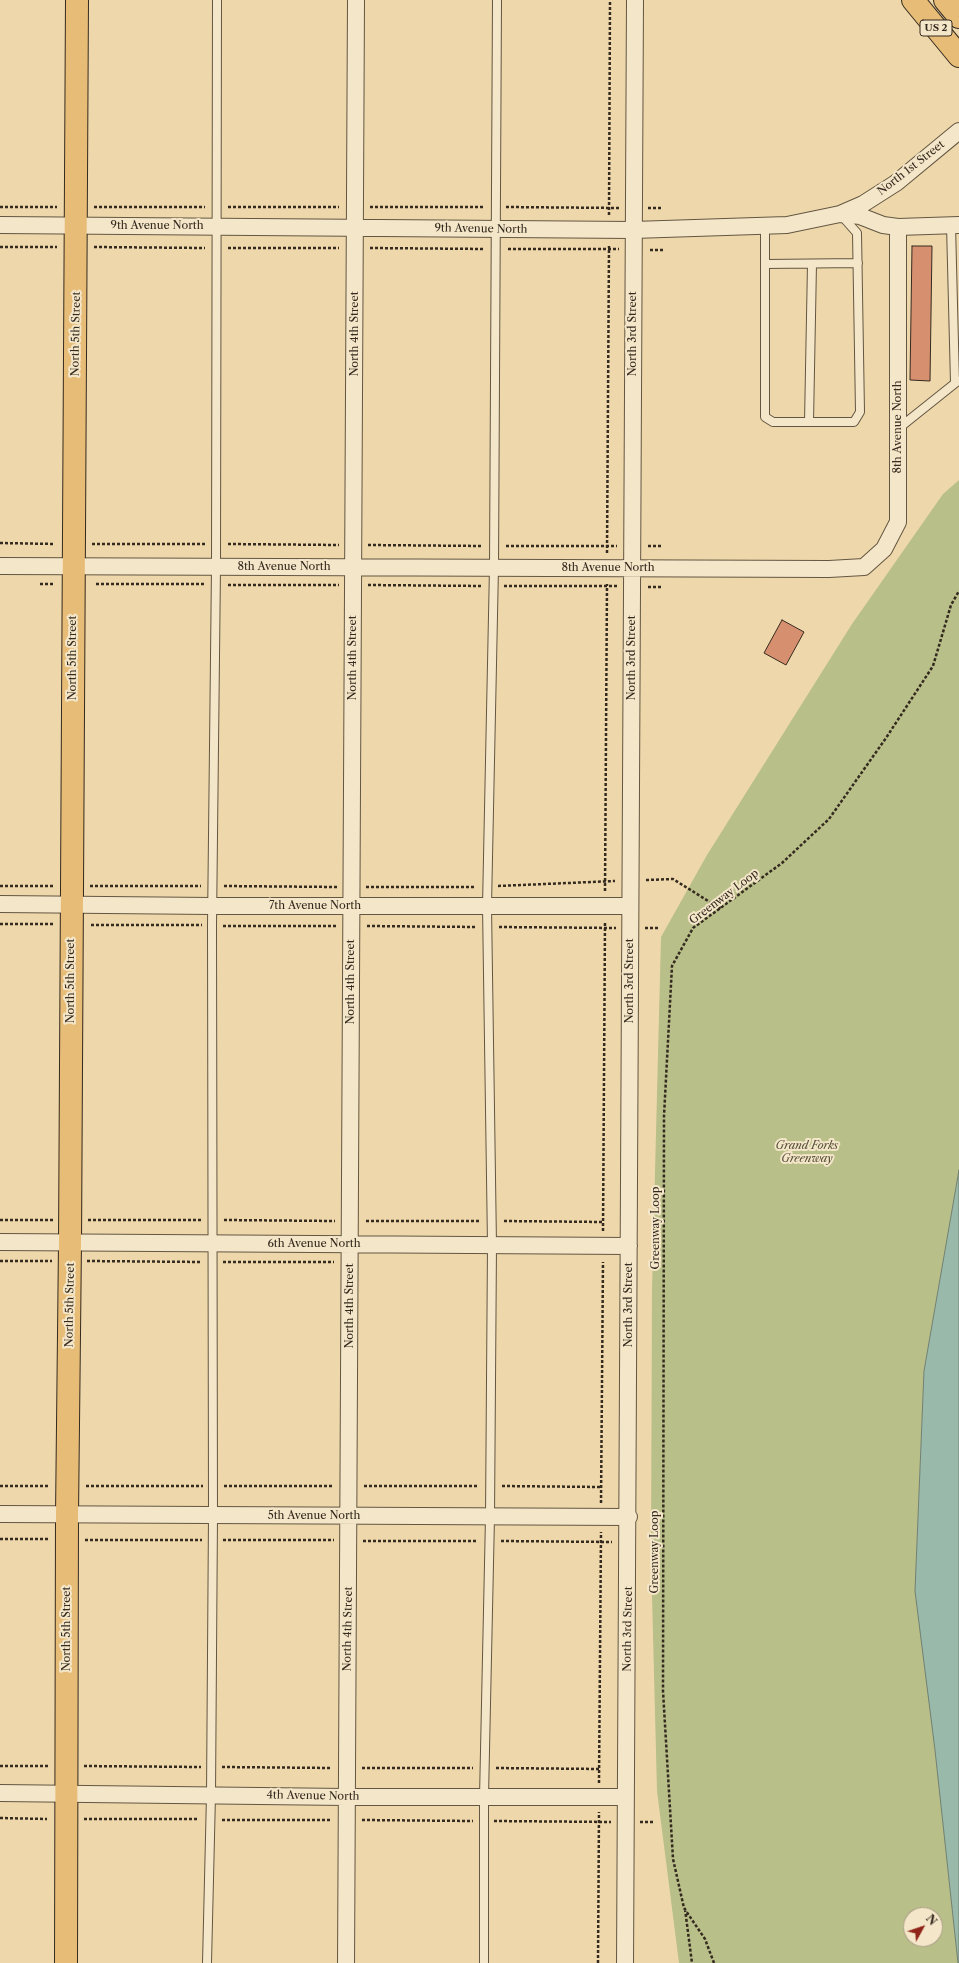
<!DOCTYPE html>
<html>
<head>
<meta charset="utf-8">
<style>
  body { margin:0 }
  #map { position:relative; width:959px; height:1963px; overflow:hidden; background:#eed8ab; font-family:"Libre Caslon Text",serif }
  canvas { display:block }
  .north { position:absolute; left:903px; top:1907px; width:40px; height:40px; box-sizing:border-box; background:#f4e6c8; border:1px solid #a89b84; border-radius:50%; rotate:50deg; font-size:11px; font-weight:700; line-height:16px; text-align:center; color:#352a1f }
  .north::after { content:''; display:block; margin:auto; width:14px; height:18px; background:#8f2418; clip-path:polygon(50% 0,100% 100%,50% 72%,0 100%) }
</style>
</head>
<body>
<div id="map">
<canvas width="959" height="1963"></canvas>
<div class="north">N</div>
</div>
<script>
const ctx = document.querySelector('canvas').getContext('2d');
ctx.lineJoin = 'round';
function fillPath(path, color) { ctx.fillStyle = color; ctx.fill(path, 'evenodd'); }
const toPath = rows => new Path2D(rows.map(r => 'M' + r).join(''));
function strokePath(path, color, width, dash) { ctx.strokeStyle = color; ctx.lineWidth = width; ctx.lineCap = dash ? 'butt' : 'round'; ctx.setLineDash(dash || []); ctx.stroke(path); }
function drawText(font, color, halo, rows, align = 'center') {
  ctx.font = font + ' "Libre Caslon Text",serif'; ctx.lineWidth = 4; ctx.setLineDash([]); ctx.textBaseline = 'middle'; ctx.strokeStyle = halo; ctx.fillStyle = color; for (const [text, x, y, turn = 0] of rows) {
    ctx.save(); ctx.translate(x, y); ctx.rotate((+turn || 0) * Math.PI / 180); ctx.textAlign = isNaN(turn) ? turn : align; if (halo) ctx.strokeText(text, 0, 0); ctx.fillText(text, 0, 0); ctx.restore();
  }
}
fillPath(toPath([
  [959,480,959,1170,924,1371,916,1568,958,1963,679,1963,657,1791,651,1556,652,1290,661,937,707,855,852,624,943,494],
  [911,1915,935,1915,935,1939,911,1939]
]), '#b8bf89');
const water = toPath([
  [959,1170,959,1963,958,1963,935,1750,915,1591,924,1371,959,1170]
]);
fillPath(water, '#99baaa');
strokePath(water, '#718072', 1);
const building = toPath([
  [912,246,932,246,930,381,910,380,912,246],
  [782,620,804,632,786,665,764,653,782,620]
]);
fillPath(building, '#d69070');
strokePath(building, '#352a1f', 1);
const service = toPath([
  [951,225,955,383],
  [765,226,765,417,773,422,854,422,860,412,857,233,842,216],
  [765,264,858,263],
  [809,422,812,264],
  [899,428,958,381],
  [207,1963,211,1795,213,1515,212,925,216,567,217,0],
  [484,1963,484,1797,490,1517,492,1245,487,906,494,567,497,0]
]);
const minor = toPath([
  [840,214,863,204,896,183,959,131],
  [0,225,633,230,787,225,840,214,860,216,883,225,898,227,959,225],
  [0,566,829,569,864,567,884,549,898,522,898,227],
  [0,904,212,906,630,906],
  [0,1242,629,1246],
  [0,1514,629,1517],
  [0,1793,346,1797,626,1797],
  [346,1963,356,0],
  [625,1963,635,0]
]);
const primary = toPath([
  [66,1963,67,1515,70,1243,77,0]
]);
const trunk = toPath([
  [913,0,959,56],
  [945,0,959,17]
]);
strokePath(service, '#635642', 10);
strokePath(minor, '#635642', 18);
strokePath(primary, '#352a1f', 24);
strokePath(trunk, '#352a1f', 24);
strokePath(toPath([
  [0,207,57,207],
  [94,207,205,207],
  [228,207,339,207],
  [370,207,485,207],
  [506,207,619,208],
  [648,208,663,208],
  [609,215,610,0],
  [0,247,57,247],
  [94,247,205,248],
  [228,248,339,248],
  [370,248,485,249],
  [508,249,619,249],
  [650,250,663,250],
  [0,543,55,544],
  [92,544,205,544],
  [228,544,339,545],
  [368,545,483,546],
  [506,546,617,546],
  [648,546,661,546],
  [607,553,609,246],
  [40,584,55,584],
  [96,584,205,584],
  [228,585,339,585],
  [368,585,483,586],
  [504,586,617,586],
  [648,587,661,587],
  [646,880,673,879,721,909],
  [0,886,53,886],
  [90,886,201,886],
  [224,886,337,887],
  [498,886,615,881],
  [366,887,475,887],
  [605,891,607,584],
  [0,924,54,924],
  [91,925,202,925],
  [223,926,336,926],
  [367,926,476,927],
  [499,927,616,928],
  [645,928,658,928],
  [0,1220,53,1220],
  [88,1220,201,1220],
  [224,1220,335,1221],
  [366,1221,481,1221],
  [504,1221,603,1222],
  [603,1231,605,922],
  [0,1261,52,1261],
  [87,1261,202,1262],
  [223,1262,334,1262],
  [0,1486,49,1486],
  [86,1486,203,1486],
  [224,1486,333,1486],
  [364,1486,479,1486],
  [502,1486,601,1487],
  [601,1503,603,1262],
  [0,1539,48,1539],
  [85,1540,202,1540],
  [223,1540,334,1540],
  [363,1541,478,1541],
  [501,1541,612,1542],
  [0,1766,49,1766],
  [84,1766,201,1767],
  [222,1767,331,1768],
  [362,1768,473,1768],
  [496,1768,600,1769],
  [599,1783,601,1532],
  [0,1818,47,1819],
  [84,1819,199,1819],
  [222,1820,331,1820],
  [362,1820,473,1821],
  [494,1821,611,1822],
  [640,1822,654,1822],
  [685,1909,692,1963],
  [598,1963,599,1812],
  [714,1963,705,1939,684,1908,673,1859,663,1691,664,1116,672,966,693,928,782,863,829,819,886,738,933,666,951,605,959,591]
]), '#352a1f', 2.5, [3, 2]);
strokePath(service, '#f4e6c8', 8);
strokePath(minor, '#f4e6c8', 16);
strokePath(primary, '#e7bc76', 22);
strokePath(trunk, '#e7bc76', 22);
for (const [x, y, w] of [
  [936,28,32]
]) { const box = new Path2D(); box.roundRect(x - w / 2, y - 8, w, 16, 3); ctx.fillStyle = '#f4e6c8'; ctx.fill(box); strokePath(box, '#352a1f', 1); }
drawText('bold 10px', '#352a1f', null, [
  ["US 2",936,28]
]);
drawText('11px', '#352a1f', '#f4e6c8', [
  ["North 1st Street",911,168,-38],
  ["9th Avenue North",157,226],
  ["9th Avenue North",481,229,1],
  ["North 5th Street",76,334,-89],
  ["North 4th Street",355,334,-90],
  ["North 3rd Street",633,334,-90],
  ["8th Avenue North",898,427,-90],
  ["8th Avenue North",284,567],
  ["8th Avenue North",608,568],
  ["North 5th Street",73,658,-90],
  ["North 4th Street",353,658,-90],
  ["North 3rd Street",632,658,-90],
  ["Greenway Loop",724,897,-37],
  ["7th Avenue North",315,906],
  ["North 5th Street",71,981,-90],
  ["North 3rd Street",630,981,-90],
  ["North 4th Street",351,982,-90],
  ["Greenway Loop",656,1228,-90],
  ["6th Avenue North",314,1244],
  ["North 5th Street",70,1305,-89],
  ["North 3rd Street",629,1305,-90],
  ["North 4th Street",350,1306,-90],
  ["5th Avenue North",314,1516],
  ["Greenway Loop",655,1552,-90],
  ["North 5th Street",67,1629,-90],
  ["North 4th Street",348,1629,-89],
  ["North 3rd Street",628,1629,-89],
  ["4th Avenue North",313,1796,1]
]);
drawText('italic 11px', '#564f3a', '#f4e6c8', [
  ["Grand Forks",807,1146],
  ["Greenway",807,1159]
]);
</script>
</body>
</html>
